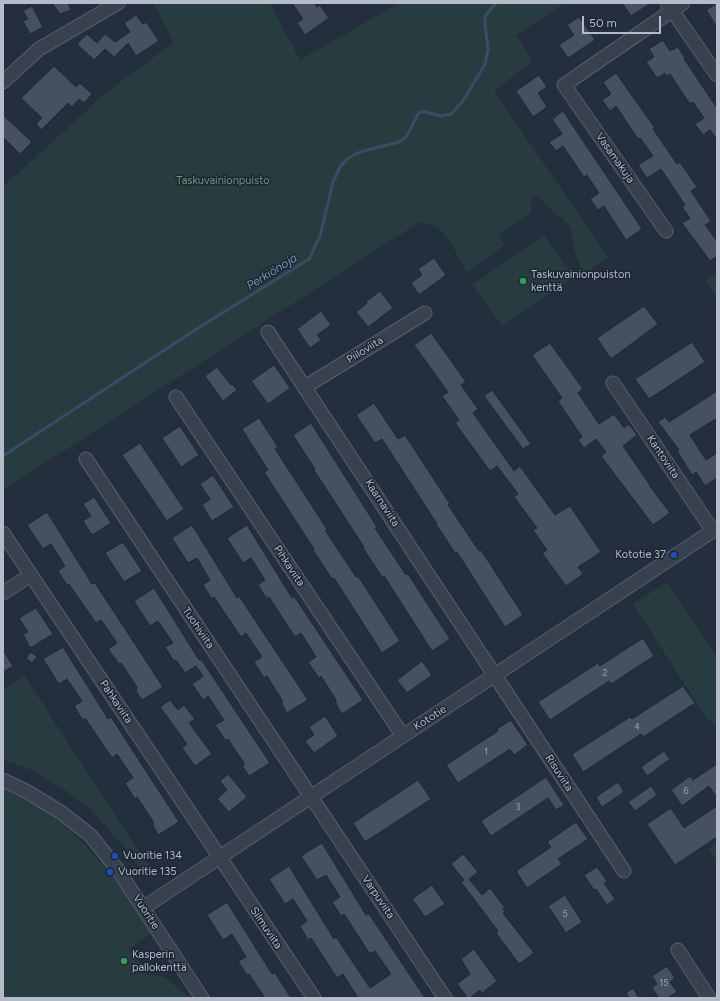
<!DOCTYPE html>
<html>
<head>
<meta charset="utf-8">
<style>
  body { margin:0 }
  #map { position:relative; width:720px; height:1001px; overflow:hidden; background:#242f3e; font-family:Figtree,sans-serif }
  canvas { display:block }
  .frame { position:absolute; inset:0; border:4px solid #b4bcc9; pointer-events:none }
  .scale { position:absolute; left:582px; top:16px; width:79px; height:18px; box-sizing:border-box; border:2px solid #b4bcc9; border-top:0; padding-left:5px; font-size:12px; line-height:14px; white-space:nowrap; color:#b4bcc9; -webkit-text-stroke:3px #1d2633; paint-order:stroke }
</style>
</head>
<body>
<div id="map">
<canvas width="720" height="1001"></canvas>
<div class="frame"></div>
<div class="scale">50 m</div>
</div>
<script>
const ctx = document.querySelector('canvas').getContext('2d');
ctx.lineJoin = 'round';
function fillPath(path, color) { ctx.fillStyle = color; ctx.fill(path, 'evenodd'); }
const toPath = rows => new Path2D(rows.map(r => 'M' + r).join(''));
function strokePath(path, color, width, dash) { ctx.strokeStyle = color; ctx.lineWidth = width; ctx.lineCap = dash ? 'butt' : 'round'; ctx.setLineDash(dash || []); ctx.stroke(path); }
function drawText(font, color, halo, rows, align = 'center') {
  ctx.font = font + ' Figtree,sans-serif'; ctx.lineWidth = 3; ctx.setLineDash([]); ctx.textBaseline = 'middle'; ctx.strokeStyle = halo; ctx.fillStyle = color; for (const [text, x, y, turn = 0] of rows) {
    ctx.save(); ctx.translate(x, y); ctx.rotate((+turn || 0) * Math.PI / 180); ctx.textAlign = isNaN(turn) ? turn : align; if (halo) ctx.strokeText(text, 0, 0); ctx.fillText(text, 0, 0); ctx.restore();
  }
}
fillPath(toPath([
  [153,3,270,3,300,60,399,3,566,3,516,35,533,61,494,91,608,257,585,274,577,259,572,242,571,227,537,196,531,198,532,209,530,214,498,234,505,245,466,272,450,241,436,226,420,222,3,490,3,187,108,91,174,42],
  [544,235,574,277,502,326,472,285],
  [717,272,717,296,705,280],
  [667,582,717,657,717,724,707,719,633,604],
  [24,675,149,867,141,870,123,845,91,810,65,790,32,770,3,760,3,689],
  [3,789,24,799,55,817,82,842,109,872,136,908,151,934,130,948,147,974,164,977,190,998,3,998],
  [717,844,717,862,709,849]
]), '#263c3f');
strokePath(toPath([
  [3,456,195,330,309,259,320,236,333,182,340,167,348,158,360,152,399,142,406,137,410,130,419,112,426,112,440,116,451,114,463,101,485,64,488,49,485,24,485,16,496,3]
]), '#394c67', 3);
const building = toPath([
  [52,3,68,3,71,10,60,14,52,3],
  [292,3,314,3,317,7,320,5,329,18,305,35,297,23,303,19,292,3],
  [622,3,651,3,631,16,622,3],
  [717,3,717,27,706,10,717,3],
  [32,6,43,27,30,34,23,21,28,19,23,11,32,6],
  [136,15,143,24,146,22,159,41,136,56,128,43,114,57,105,49,94,60,77,44,87,34,97,43,105,34,115,42,130,32,124,23,136,15],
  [579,17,595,40,568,58,559,45,574,35,567,25,579,17],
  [663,40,670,51,678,47,685,58,684,59,717,108,717,140,710,130,703,135,695,124,704,118,693,102,690,104,670,74,667,76,665,73,657,78,646,62,654,57,649,49,663,40],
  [54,66,76,87,80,83,92,94,84,103,79,99,72,107,68,103,41,130,36,124,42,118,21,98,54,66],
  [616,73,655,128,653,129,677,164,680,162,697,187,691,191,711,221,705,225,717,241,717,256,710,261,682,223,690,218,682,207,685,205,661,169,647,178,638,165,653,156,640,138,638,139,616,106,610,111,602,100,611,94,603,82,616,73],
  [539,75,547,87,538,93,547,107,533,117,516,91,539,75],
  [563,111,642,229,626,240,604,206,598,210,590,199,599,193,587,175,584,177,563,146,556,151,549,142,562,134,552,119,563,111],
  [3,115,32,142,20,154,3,137,3,115],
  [434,258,446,275,419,295,411,283,422,275,418,269,434,258],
  [380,291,393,308,368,327,356,312,367,303,366,302,380,291],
  [644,306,658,324,611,359,597,338,644,306],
  [321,311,331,325,317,335,321,340,310,348,297,329,321,311],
  [431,333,466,382,461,385,478,409,473,413,514,471,520,466,555,515,570,506,601,552,578,567,583,574,566,586,542,553,547,550,533,530,537,528,514,497,518,494,497,466,490,471,455,423,459,420,442,396,448,392,414,345,431,333],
  [692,342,705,362,649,399,635,379,692,342],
  [550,343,583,389,578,393,599,424,614,414,624,428,629,424,637,435,623,446,650,485,649,485,670,513,653,525,601,456,606,452,596,439,584,448,578,440,582,437,558,401,562,398,532,355,550,343],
  [274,365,290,388,268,404,251,381,274,365],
  [217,367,231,385,232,384,237,390,223,401,205,376,217,367],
  [492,390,531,444,523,449,484,396,492,390],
  [717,391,717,418,690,435,706,460,717,453,717,478,705,486,696,472,692,475,677,451,679,450,658,422,665,417,669,422,717,391],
  [374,403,398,439,405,435,450,504,448,505,479,551,481,550,523,615,505,627,457,552,455,553,436,524,437,524,382,439,375,443,356,415,374,403],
  [259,418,278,447,275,449,327,529,325,530,356,577,358,576,400,641,382,653,334,578,332,579,313,550,314,549,264,472,268,470,242,429,259,418],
  [311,423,377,527,375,528,406,575,408,574,450,639,432,651,384,576,382,577,363,548,364,547,314,470,315,469,293,435,311,423],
  [180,426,199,455,181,467,162,438,180,426],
  [140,443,184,509,167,521,122,455,140,443],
  [213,475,234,507,212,521,202,505,210,499,200,484,213,475],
  [94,497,111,523,92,535,83,521,91,516,83,504,94,497],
  [47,512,92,584,95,583,163,687,142,700,136,691,137,687,121,663,119,664,108,649,117,643,101,620,96,623,69,584,67,585,58,571,65,566,51,544,43,549,27,525,47,512],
  [192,525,237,598,239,596,308,700,287,713,282,704,282,700,267,676,264,678,254,662,262,657,246,633,241,637,214,597,212,599,203,585,210,580,197,558,188,563,172,538,192,525],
  [247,525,292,598,294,596,363,700,342,714,336,704,336,700,321,676,319,678,308,662,316,657,301,633,295,637,269,597,267,599,258,585,265,580,251,558,243,563,227,538,247,525],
  [123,542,142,571,124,582,105,553,123,542],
  [154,588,199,660,201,659,270,763,249,776,243,767,244,763,228,739,226,741,215,725,224,720,208,696,203,700,192,684,203,676,196,666,185,673,176,660,174,661,165,647,173,643,158,621,150,626,134,601,154,588],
  [36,608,53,634,30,648,23,634,28,632,19,618,36,608],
  [643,638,654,656,611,684,609,681,550,720,538,702,598,663,600,666,643,638],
  [63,647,108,719,111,717,179,822,158,835,153,825,153,821,137,797,135,799,125,783,133,778,117,754,112,758,85,718,83,720,74,706,82,701,67,679,59,684,43,659,63,647],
  [3,650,13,666,3,672,3,650],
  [31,652,37,657,32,663,26,658,31,652],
  [422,661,432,675,407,693,397,680,422,661],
  [683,686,695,703,643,737,641,734,583,772,572,754,630,717,632,719,683,686],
  [170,700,178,710,184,705,195,719,189,723,212,754,195,766,182,748,187,744,160,707,170,700],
  [325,716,338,736,314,753,305,741,314,735,309,727,325,716],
  [511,720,528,745,514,755,510,749,458,783,446,765,498,731,497,729,511,720],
  [664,751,670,759,647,776,641,767,664,751],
  [717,764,717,798,709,786,682,806,671,790,690,776,693,780,717,764],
  [228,774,247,797,229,812,217,799,227,790,220,781,228,774],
  [546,777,564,805,556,810,548,798,491,836,481,821,546,777],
  [418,780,431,799,365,842,353,823,418,780],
  [618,782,624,792,602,807,596,797,618,782],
  [651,786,657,795,635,811,628,802,651,786],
  [717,806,717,837,675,865,647,824,671,808,684,828,717,806],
  [576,822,588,839,558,859,562,864,527,888,516,871,551,847,547,842,576,822],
  [322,843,366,915,369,914,425,998,358,998,343,974,337,978,311,938,308,940,300,926,307,921,293,899,285,904,269,879,289,866,334,939,336,937,370,988,391,974,375,951,370,954,344,914,341,916,332,902,340,897,326,875,317,880,301,856,322,843],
  [463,854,478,872,469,879,482,895,490,888,505,908,503,909,505,912,503,913,534,953,519,964,496,933,498,931,461,882,464,880,451,864,463,854],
  [597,867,607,881,604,883,615,899,607,905,596,889,594,890,584,875,597,867],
  [432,885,445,904,425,917,412,899,432,885],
  [565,895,582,922,566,933,548,906,565,895],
  [227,902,272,974,275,973,291,998,265,998,249,974,247,975,238,961,246,957,232,934,223,940,207,915,227,902],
  [474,949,497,981,482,993,480,990,470,998,468,998,457,984,470,974,461,959,474,949],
  [667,966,675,978,670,982,677,992,667,998,659,998,652,988,657,984,652,976,667,966],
  [633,988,639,998,629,998,626,993,633,988]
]);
fillPath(building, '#455162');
strokePath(building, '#1f2835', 1);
const minor = toPath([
  [667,3,717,75],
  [3,82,39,49,118,3],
  [666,231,564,85,683,3],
  [268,332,624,871],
  [613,383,713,531],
  [305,387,425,313],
  [176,397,403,736],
  [86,459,445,998],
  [3,533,31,575],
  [3,593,31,575,314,998],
  [3,780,26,791,62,813,91,836,118,870,202,998],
  [143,908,717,528],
  [678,950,709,998]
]);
strokePath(minor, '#565f6c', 15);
strokePath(minor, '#38414e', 13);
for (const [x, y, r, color] of [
  [523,281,4,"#2e9e5b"],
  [674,555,4,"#1a4fb4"],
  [115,856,4,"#1a4fb4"],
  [110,872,4,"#1a4fb4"],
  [124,961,4,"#2e9e5b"]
]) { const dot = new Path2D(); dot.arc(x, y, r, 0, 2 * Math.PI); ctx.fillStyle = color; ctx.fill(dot); strokePath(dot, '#1d2633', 1.5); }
drawText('9px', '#98a1af', null, [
  ["2",605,673],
  ["4",637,727],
  ["1",486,752],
  ["6",686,791],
  ["3",518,807],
  ["5",565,914],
  ["15",664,983]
]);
drawText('11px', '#b4bcc9', '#1d2633', [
  ["Vasamakuja",615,158,55],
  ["Piiloviita",365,350,-32],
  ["Kantoviita",663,457,56],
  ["Kaarnaviita",382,503,57],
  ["Pihkaviita",289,566,56],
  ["Tuohiviita",198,628,56],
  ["Pahkaviita",116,702,56],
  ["Kototie",430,718,-33],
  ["Risuviita",559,773,57],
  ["Varpuviita",378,897,56],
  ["Vuoritie",146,912,57],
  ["Silmuviita",266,928,56]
]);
drawText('11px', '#6b9a76', '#1d2633', [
  ["Taskuvainionpuisto",223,181]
]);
drawText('11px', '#b4bcc9', '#1d2633', [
  ["Taskuvainionpuiston",531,275],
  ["kenttä",531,288],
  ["Kototie 37",666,555,"right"],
  ["Vuoritie 134",123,856],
  ["Vuoritie 135",118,872],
  ["Kasperin",132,955],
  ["pallokenttä",132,968]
], 'left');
drawText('italic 12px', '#7c92b1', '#1d2633', [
  ["Perkiönoja",272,272,-32]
]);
</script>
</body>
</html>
